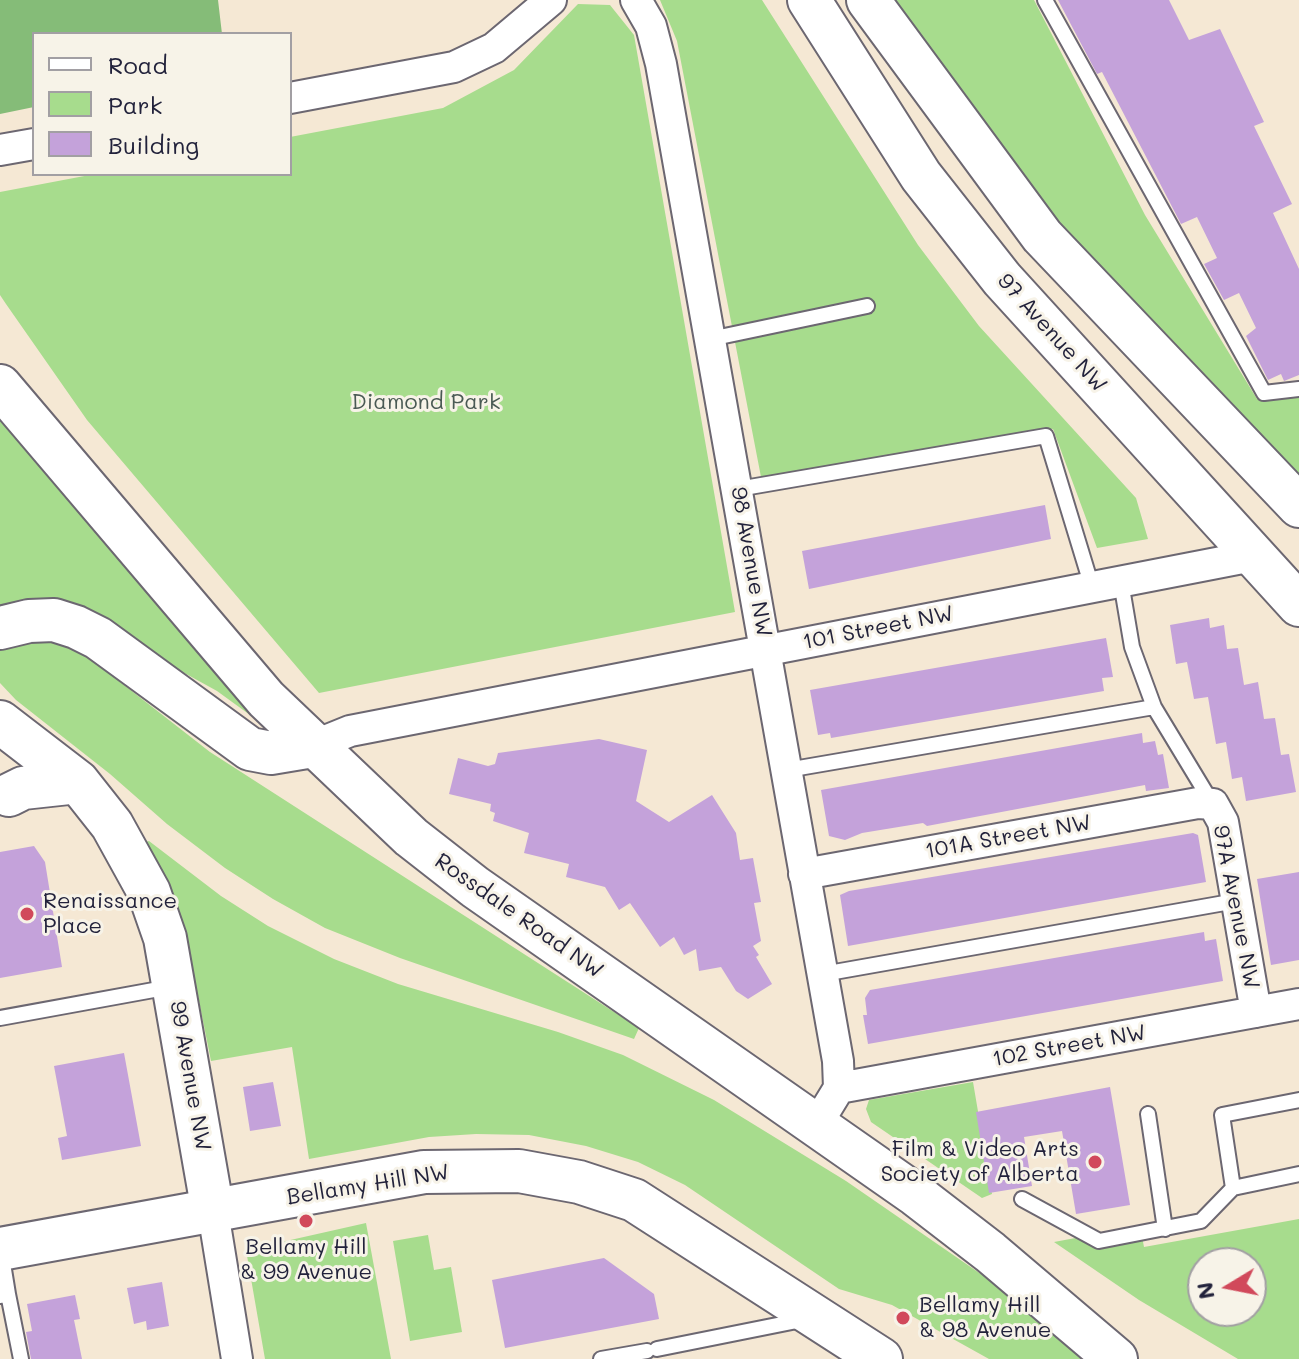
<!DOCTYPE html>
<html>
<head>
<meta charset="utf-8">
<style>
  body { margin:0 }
  #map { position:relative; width:1299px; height:1359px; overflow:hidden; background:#f5e8d4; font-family:Mali,sans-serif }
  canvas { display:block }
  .legend { position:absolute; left:32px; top:32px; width:260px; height:144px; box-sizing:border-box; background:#f7f3e8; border:2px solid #a29fa3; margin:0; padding:10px 14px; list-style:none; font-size:24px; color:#22223b }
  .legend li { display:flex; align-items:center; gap:16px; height:40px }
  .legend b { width:40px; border:2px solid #a29fa3 }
  .north { position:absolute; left:1187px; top:1247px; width:80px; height:80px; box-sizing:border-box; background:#f7f3e8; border:2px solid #a29fa3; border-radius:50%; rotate:260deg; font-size:22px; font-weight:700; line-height:32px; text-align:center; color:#22223b }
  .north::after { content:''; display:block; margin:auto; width:28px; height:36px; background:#d1495b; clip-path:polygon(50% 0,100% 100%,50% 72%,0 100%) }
</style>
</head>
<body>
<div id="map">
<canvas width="1299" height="1359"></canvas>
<ul class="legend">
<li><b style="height:10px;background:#fff"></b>Road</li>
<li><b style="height:22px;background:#a7dc8d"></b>Park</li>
<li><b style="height:22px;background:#c4a2da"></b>Building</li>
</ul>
<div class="north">N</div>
</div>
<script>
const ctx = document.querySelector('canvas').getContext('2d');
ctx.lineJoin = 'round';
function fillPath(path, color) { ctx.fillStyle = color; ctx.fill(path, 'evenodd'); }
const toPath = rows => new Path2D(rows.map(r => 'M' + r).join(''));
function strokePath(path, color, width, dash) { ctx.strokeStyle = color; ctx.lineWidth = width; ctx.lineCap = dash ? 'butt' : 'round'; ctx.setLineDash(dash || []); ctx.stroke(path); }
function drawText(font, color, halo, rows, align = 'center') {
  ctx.font = font + ' Mali,sans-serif'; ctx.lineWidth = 6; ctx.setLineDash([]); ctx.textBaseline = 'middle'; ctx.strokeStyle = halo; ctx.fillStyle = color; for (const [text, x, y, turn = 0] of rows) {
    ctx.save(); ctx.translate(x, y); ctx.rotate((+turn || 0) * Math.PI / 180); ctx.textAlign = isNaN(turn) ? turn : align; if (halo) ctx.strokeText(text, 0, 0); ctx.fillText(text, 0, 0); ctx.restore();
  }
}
fillPath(toPath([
  [660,0,762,0,918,245,979,326,1136,498,1148,539,1097,548,1053,429,761,477,677,41],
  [894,0,1034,0,1145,215,1257,399,1299,394,1299,476,1049,213,933,60],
  [578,4,610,5,634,35,735,612,319,693,87,420,6,304,0,295,0,192,95,174,290,174,290,137,443,108,514,70],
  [0,405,290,744,217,691,159,659,0,609],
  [0,639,65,639,210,752,639,1028,634,1039,400,958,325,928,273,899,225,868,167,824,110,774,16,700,0,683],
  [149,841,221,896,268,926,334,959,398,984,558,1032,623,1055,714,1100,846,1181,1104,1359,989,1359,892,1305,839,1289,685,1185,638,1162,586,1146,529,1135,476,1134,429,1137,309,1159,292,1047,211,1061,198,996,186,978,139,844],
  [973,1082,992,1194,982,1198,871,1122,866,1109,869,1100],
  [1299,1219,1299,1359,1238,1359,1139,1300,1054,1242,1140,1226,1144,1247],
  [1203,1263,1251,1263,1251,1311,1203,1311],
  [366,1223,391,1359,265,1359,246,1250],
  [428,1235,434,1270,451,1267,462,1332,410,1341,393,1241]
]), '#a7dc8d');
fillPath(toPath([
  [0,0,218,0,222,34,34,34,34,107,0,114]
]), '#85bc78');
fillPath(toPath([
  [1058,0,1169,0,1189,40,1220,29,1264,122,1254,126,1292,204,1273,213,1299,269,1299,375,1284,381,1281,374,1268,380,1246,336,1256,328,1239,293,1224,300,1204,264,1217,258,1197,217,1181,224,1102,72,1097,74],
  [1045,505,1051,539,809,589,802,551],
  [1209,618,1210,628,1224,625,1227,649,1238,648,1244,685,1258,682,1264,719,1275,718,1281,755,1289,754,1296,792,1246,801,1242,777,1232,779,1226,742,1216,744,1208,697,1194,699,1187,662,1176,664,1170,625],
  [1106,638,1113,677,1102,678,1104,691,831,738,830,733,818,735,810,690],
  [1142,733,1143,743,1155,741,1158,755,1163,754,1169,788,1146,791,1145,785,927,826,923,823,862,833,845,840,829,836,821,790],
  [599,739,647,750,636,801,669,822,712,795,736,833,740,860,753,858,761,902,754,903,761,941,753,946,759,955,756,957,772,984,748,999,736,991,721,967,699,971,696,949,684,955,674,937,660,947,630,903,619,910,605,887,566,877,569,864,524,853,529,833,493,821,495,813,490,811,491,804,449,794,458,758,488,766,495,764,498,753],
  [1193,833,1198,835,1206,882,848,946,840,895,849,891],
  [34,846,45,862,62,967,0,978,0,852],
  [1299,872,1299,960,1271,965,1257,879],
  [1204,932,1205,941,1216,939,1223,981,868,1044,863,1015,867,1015,865,998,870,990],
  [124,1053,141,1146,62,1160,58,1138,67,1136,54,1066],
  [273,1082,281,1126,250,1131,243,1087],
  [1110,1087,1130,1205,1076,1214,1062,1131,1024,1137,1032,1186,989,1193,976,1112],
  [604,1258,654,1294,659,1319,505,1348,492,1280],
  [162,1282,169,1326,147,1330,146,1321,134,1324,127,1288],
  [75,1295,80,1319,74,1320,82,1359,31,1359,26,1332,32,1331,27,1304]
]), '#c4a2da');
const lane = toPath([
  [1045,0,1264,393,1299,389],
  [710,339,867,306],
  [738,489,1046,436,1092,587],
  [1121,582,1132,647,1154,707,1212,803],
  [787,770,1154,707],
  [823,974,1236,901],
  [0,1018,170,987],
  [1299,1100,1222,1115,1233,1188,1299,1174],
  [1148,1114,1165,1229],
  [1022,1199,1099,1241,1201,1221,1233,1188],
  [1,1251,8,1294],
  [0,1296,8,1294,21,1359],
  [657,1349,802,1320],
  [601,1359,647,1351]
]);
const street = toPath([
  [636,0,651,26,661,64,838,1061,839,1088,817,1124],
  [290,98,454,67,494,48,551,0],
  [0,150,34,144],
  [313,746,350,731,1258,555],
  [804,874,1198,803,1213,804,1223,822,1256,1012],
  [839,1088,1299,1004],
  [213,1212,237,1359]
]);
const secondary = toPath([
  [809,0,921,176,1002,279,1299,605],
  [868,0,1042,236,1299,506],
  [0,386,266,699,411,837,475,887,916,1195,990,1252,1116,1359],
  [0,628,29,621,54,620,76,627,98,638,250,749,271,753,313,746],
  [0,722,78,782,112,825,149,892,165,938,213,1212],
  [9,795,23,788,78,782],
  [0,1249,424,1172,519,1171,579,1182,634,1200,881,1359]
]);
strokePath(lane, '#6c6771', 18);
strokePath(street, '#6c6771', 34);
strokePath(secondary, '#6c6771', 46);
strokePath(lane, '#fff', 14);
strokePath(street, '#fff', 30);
strokePath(secondary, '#fff', 42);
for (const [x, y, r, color] of [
  [27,914,8,"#d1495b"],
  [1095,1162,8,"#d1495b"],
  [306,1221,8,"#d1495b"],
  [903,1318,8,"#d1495b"]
]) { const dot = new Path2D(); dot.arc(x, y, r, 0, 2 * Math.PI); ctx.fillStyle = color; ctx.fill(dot); strokePath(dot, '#f7f3e8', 3); }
drawText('22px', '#22223b', '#f7f3e8', [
  ["97 Avenue NW",1052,333,48],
  ["98 Avenue NW",751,562,80],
  ["101 Street NW",878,628,-11],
  ["101A Street NW",1008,837,-10],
  ["97A Avenue NW",1236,907,79],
  ["Rossdale Road NW",519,916,35],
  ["102 Street NW",1069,1046,-10],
  ["99 Avenue NW",190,1076,80],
  ["Bellamy Hill NW",368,1185,-9]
]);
drawText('22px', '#4a5a54', '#f7f3e8', [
  ["Diamond Park",426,402]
]);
drawText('22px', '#22223b', '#f7f3e8', [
  ["Renaissance",43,901],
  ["Place",43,926],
  ["Film & Video Arts",1079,1149,"right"],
  ["Society of Alberta",1079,1174,"right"],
  ["Bellamy Hill",306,1247,"center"],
  ["& 99 Avenue",306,1272,"center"],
  ["Bellamy Hill",919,1305],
  ["& 98 Avenue",919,1330]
], 'left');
</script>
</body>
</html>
